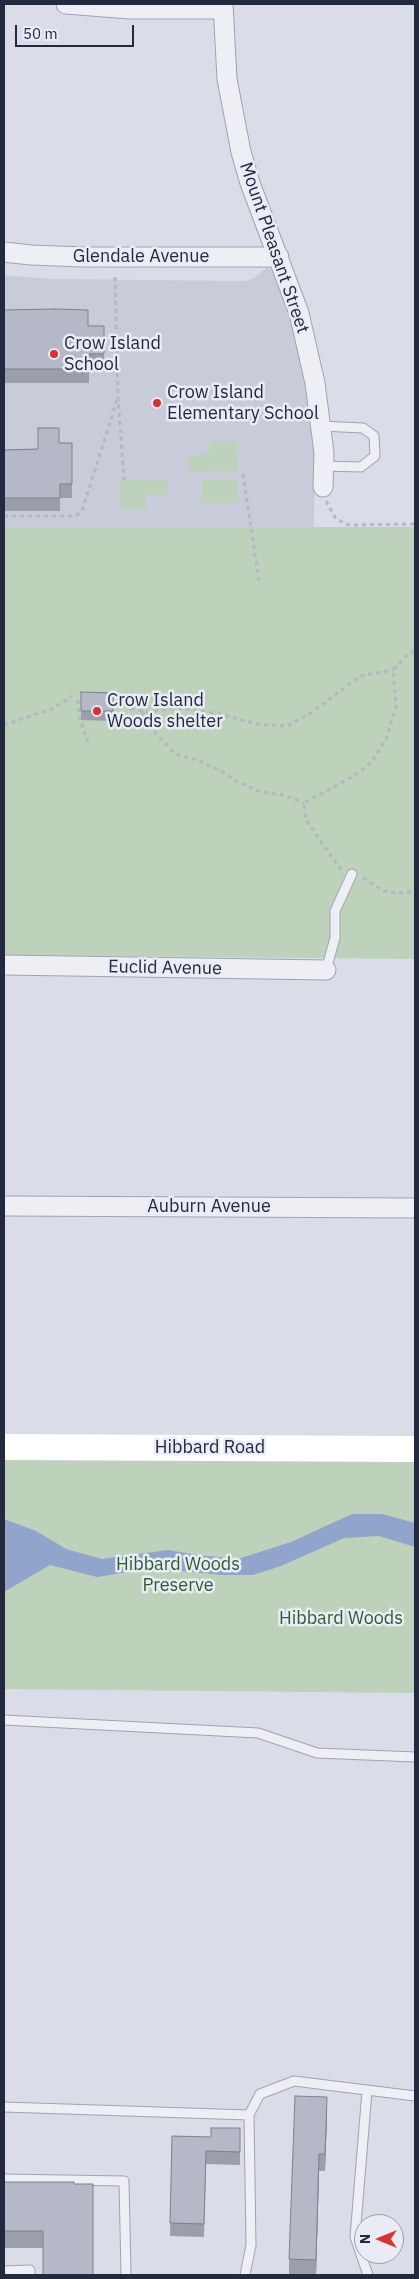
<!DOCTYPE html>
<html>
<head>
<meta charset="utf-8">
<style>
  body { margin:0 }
  #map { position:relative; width:419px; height:2279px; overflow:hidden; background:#dadde7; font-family:"IBM Plex Sans",sans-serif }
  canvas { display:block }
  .frame { position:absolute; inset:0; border:5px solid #23293e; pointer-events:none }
  .north { position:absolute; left:354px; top:2214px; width:50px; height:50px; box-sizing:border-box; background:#e9ecf5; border:1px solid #9a9eac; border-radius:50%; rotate:270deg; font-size:14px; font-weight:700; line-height:20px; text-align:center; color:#23293e }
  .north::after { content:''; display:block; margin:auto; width:18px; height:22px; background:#db3130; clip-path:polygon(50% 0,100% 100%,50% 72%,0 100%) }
  .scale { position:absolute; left:15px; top:25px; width:119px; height:22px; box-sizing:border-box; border:2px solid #23293e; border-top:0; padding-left:6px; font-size:15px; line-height:18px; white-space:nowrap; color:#23293e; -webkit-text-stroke:4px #e9ecf5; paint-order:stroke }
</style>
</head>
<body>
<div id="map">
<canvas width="419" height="2279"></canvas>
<div class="frame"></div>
<div class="north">N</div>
<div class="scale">50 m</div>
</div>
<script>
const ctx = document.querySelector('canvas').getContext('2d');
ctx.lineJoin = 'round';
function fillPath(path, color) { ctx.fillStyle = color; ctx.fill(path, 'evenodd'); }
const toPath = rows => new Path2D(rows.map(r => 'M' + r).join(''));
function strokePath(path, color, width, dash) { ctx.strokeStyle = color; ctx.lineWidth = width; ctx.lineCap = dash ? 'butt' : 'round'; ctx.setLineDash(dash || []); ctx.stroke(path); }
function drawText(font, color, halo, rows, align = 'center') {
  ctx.font = font + ' "IBM Plex Sans",sans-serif'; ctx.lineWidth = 5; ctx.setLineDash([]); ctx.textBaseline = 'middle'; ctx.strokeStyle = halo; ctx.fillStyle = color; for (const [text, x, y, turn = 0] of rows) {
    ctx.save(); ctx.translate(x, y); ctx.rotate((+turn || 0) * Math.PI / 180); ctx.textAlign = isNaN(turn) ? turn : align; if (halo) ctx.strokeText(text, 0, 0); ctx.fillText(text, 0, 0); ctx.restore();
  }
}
fillPath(toPath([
  [267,267,278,277,297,337,307,385,315,456,314,527,4,527,4,275,51,279,245,281,254,278]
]), '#c8ccd9');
fillPath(toPath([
  [237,441,238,471,189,472,188,457,209,453,210,442],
  [120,480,168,480,168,494,146,495,146,510,120,510],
  [202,480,238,480,238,503,202,503],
  [4,527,415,527,415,959,4,955],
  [4,1459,415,1461,415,1693,4,1689]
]), '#bdd1bb');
fillPath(toPath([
  [352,1514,382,1514,415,1523,415,1547,379,1536,344,1538,281,1566,253,1575,222,1575,152,1568,97,1577,50,1565,4,1592,4,1519,36,1531,66,1549,102,1559,168,1550,197,1555,238,1559,291,1542]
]), '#91a4cb');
const lane = toPath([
  [321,426,363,428,374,436,375,456,361,467,324,466],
  [326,970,335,938,335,911,352,874],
  [4,1720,258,1733,317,1753,415,1757],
  [367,2091,355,2237,368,2275],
  [4,2107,249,2115],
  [4,2179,124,2181,126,2275],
  [4,2271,30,2270,30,2275],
  [245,2275,251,2245,249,2115,260,2094,294,2081,415,2096]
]);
const street = toPath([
  [66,4,130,9,223,9],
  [223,4,227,79,241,152,250,183,299,313,315,383,324,453,323,487],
  [4,252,31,255,83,257,279,257],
  [4,965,326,970],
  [4,1206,415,1208]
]);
strokePath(lane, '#9fa3b1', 11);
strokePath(street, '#9fa3b1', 21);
strokePath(toPath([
  [115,277,118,398,124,480],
  [243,474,259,581],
  [326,501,336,519,349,525,415,524],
  [4,516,69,516,77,515,82,511,117,400],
  [78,700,79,715,88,743],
  [117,700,131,709,148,712,178,708,219,714,257,724,287,726,311,713,360,676,393,670],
  [142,711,152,729,175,754,197,760,219,770,238,782,261,792,284,795,304,803],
  [4,725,54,708,72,696],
  [341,870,306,820,304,803,352,777,371,763,386,739,396,706,393,670,406,656,415,651],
  [363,878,384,891,397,893,415,892]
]), '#b4b8c2', 3, [4, 4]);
strokePath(lane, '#edeff5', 9);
strokePath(street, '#edeff5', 19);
strokePath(toPath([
  [4,1447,415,1449]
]), '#fff', 26);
fillPath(toPath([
  [4,310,88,326,104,326,104,368,89,368,89,383,4,383],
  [59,443,72,443,72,498,60,498,60,511,4,511,4,450,38,449],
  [113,693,113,721,81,720,81,711],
  [327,2114,325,2171,319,2171,316,2275,289,2275,289,2259],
  [240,2128,240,2165,206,2164,204,2237,170,2236,172,2136,211,2137],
  [4,2182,74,2182,43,2248,4,2248]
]), '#9b9eab');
fillPath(toPath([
  [327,2097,327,2114,325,2171,325,2154],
  [319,2154,319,2171,316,2275,316,2260]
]), '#7e818b');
const building = toPath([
  [55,309,88,310,88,326,104,326,104,354,89,354,89,369,4,369,4,310,55,309],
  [38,428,59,428,59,443,72,443,72,484,60,484,60,498,4,498,4,450,38,449,38,428],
  [81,692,113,693,113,711,81,711,81,692],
  [295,2096,327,2097,325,2154,319,2154,316,2260,289,2259,295,2096],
  [211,2128,240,2128,240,2152,206,2151,204,2224,170,2223,172,2136,211,2137,211,2128],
  [4,2182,74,2182,74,2184,93,2184,93,2275,43,2275,43,2231,4,2231,4,2182]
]);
fillPath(building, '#b4b8c7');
strokePath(building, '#7e818b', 1);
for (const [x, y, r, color] of [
  [54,354,5,"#db3130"],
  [157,403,5,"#db3130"],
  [97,711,5,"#db3130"]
]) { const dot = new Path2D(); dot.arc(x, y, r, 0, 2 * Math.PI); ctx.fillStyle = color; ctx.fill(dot); strokePath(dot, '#e9ecf5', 2); }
drawText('18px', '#23293e', '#e9ecf5', [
  ["Mount Pleasant Street",274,248,71],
  ["Glendale Avenue",141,257],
  ["Euclid Avenue",165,968,1],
  ["Auburn Avenue",209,1207],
  ["Hibbard Road",210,1448]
]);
drawText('18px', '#23293e', '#e9ecf5', [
  ["Crow Island",64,344],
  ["School",64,365],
  ["Crow Island",167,393],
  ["Elementary School",167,414],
  ["Crow Island",107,701],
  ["Woods shelter",107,722]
], 'left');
drawText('18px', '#315b2f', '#e9ecf5', [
  ["Hibbard Woods",178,1565],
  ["Preserve",178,1586],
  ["Hibbard Woods",341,1619]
]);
</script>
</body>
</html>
